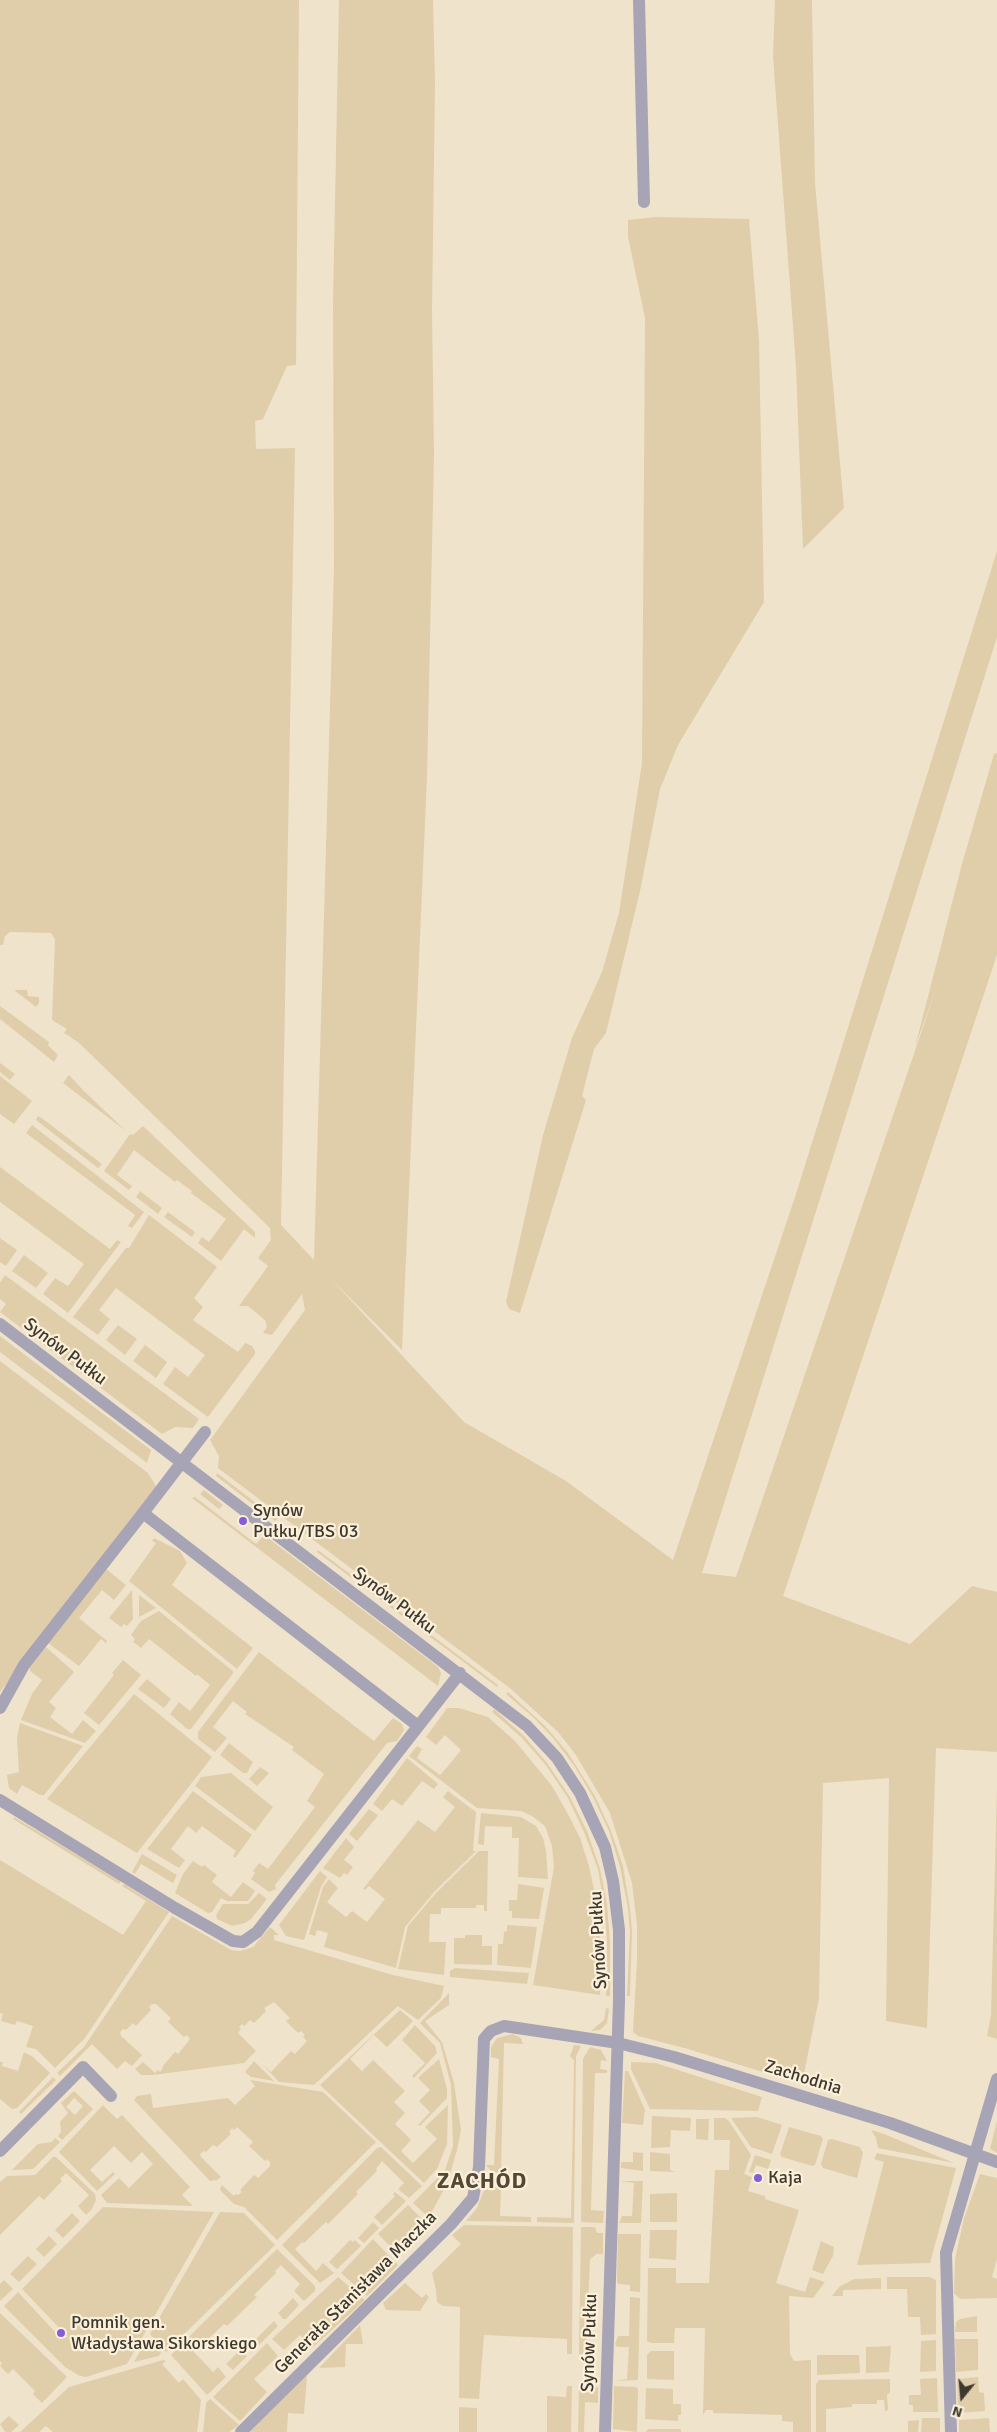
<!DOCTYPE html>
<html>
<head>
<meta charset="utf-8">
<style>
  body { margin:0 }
  #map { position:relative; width:997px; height:2432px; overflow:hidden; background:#efe3cc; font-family:Signika,sans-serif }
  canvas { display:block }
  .north { position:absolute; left:937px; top:2372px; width:50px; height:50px; -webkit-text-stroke:4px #fcf0d9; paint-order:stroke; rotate:197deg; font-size:14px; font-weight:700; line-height:20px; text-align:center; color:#3d3930 }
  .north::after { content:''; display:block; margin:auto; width:18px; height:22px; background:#3d3930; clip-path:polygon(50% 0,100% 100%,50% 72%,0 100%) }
</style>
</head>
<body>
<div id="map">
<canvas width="997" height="2432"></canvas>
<div class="north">N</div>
</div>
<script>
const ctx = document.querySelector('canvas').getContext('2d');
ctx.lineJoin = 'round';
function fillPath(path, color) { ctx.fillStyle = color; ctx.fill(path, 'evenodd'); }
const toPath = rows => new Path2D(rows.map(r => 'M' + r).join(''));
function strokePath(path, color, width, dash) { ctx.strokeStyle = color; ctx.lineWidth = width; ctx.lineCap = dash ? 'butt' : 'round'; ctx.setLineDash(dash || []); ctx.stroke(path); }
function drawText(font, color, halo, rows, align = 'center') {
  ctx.font = font + ' Signika,sans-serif'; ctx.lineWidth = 4.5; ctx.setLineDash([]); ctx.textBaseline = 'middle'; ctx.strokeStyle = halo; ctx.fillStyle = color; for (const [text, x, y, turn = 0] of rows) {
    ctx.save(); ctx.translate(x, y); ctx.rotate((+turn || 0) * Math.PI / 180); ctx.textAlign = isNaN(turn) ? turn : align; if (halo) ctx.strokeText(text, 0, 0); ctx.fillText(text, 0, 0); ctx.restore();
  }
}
fillPath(toPath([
  [0,0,299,0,296,365,287,366,263,419,255,421,256,449,295,448,281,1225,314,1260,334,569,333,303,339,0,433,0,435,82,432,311,434,455,427,777,402,1350,331,1279,464,1422,566,1481,673,1560,795,1197,997,551,997,637,702,1573,736,1577,936,989,915,1047,962,864,994,754,997,753,997,955,783,1596,910,1644,972,1586,997,1592,997,1752,936,1748,927,2028,886,2021,889,1778,823,1783,819,1998,802,2084,688,2049,638,2036,633,2032,637,1960,637,1925,632,1883,610,1813,576,1755,558,1732,511,1689,218,1468,219,1456,210,1440,305,1310,302,1294,272,1335,263,1333,267,1327,265,1320,248,1306,239,1306,268,1266,258,1258,271,1240,270,1228,78,1042,64,1033,67,1029,52,1020,55,939,51,933,10,932,5,936,3,945,0,945],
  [775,0,812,0,815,183,844,508,803,549,796,367,773,57],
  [656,217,749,219,759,340,764,602,678,745,660,789,640,891,606,1033,594,1049,582,1096,586,1100,520,1313,509,1309,506,1302,543,1135,572,1038,602,972,619,913,642,763,645,318,628,237,628,220],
  [14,990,27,990,28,996,39,997,39,1003,36,1007],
  [0,1006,49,1042,48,1045,58,1055,54,1062,0,1019],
  [0,1063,15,1074,10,1080,0,1072],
  [69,1075,83,1090,126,1131,63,1083],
  [0,1076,32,1101,14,1124,0,1114],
  [38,1116,43,1119,102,1164,98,1168,36,1120],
  [32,1125,144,1212,132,1228,128,1226,135,1215,26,1133],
  [143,1126,255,1232,255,1238,244,1229,221,1261,198,1243,202,1237,209,1242,226,1219,191,1193,192,1191,177,1180,175,1182,134,1150,117,1175,132,1186,129,1190,104,1171,130,1134,133,1135],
  [0,1167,110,1249,117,1240,121,1242,68,1313,43,1294,55,1278,68,1286,84,1264,0,1202],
  [140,1191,162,1208,158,1214,136,1197],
  [168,1212,195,1232,192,1237,164,1217],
  [149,1215,217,1267,194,1298,203,1307,193,1320,238,1352,245,1343,252,1346,255,1351,255,1354,208,1417,163,1384,175,1367,188,1377,205,1355,116,1288,99,1310,110,1319,98,1335,73,1317,126,1248,129,1248],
  [0,1238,17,1250,6,1266,0,1262],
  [24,1255,48,1273,36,1288,12,1271],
  [5,1275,199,1419,193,1428,175,1427,162,1434,0,1312,6,1304,0,1299,0,1283],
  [118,1325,137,1339,125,1355,106,1340],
  [0,1336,151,1450,147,1463,0,1352],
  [145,1345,167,1362,156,1378,133,1361],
  [0,1361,148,1473,156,1486,0,1692],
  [217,1473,277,1519,275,1521,216,1476],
  [204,1490,223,1505,219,1509,200,1494],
  [195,1497,256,1544,264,1535,438,1667,441,1673,438,1686,192,1498],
  [154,1538,180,1551,187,1563,172,1585,253,1648,237,1669,129,1581,156,1543,152,1541],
  [318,1550,498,1685,497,1687,317,1552],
  [106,1569,126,1585,114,1600,102,1590,79,1618,107,1641,106,1643,101,1639,79,1666,48,1643],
  [132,1590,133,1619,127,1626,124,1624,121,1627,109,1618],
  [139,1595,156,1608,139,1617],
  [159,1611,234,1672,191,1729,187,1729,170,1714,179,1702,190,1711,210,1685,197,1674,196,1676,149,1639,141,1648,133,1642,135,1639,131,1635,141,1621],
  [46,1647,74,1672,49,1702,56,1708,50,1717,72,1734,83,1720,96,1731,85,1743,21,1720,32,1694,42,1680,30,1671,30,1667],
  [259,1652,374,1741,393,1718,402,1724,404,1730,397,1741,387,1743,275,1885,276,1889,269,1892,251,1879,255,1873,253,1871,259,1863,268,1869,315,1807,307,1801,324,1774,292,1750,294,1747,245,1714,247,1712,233,1701,213,1727,227,1738,215,1752,198,1739,198,1732],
  [123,1660,141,1675,99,1725,84,1713,114,1675,112,1673],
  [147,1679,171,1699,164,1708,138,1689],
  [508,1692,546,1727,568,1753,595,1796,611,1831,623,1866,630,1909,632,1931,630,1996,627,1996,630,1931,628,1908,620,1867,609,1831,593,1797,575,1767,554,1739,534,1718,506,1694],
  [134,1694,212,1757,137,1853,47,1799],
  [447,1708,459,1708,488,1717,515,1741,552,1786,569,1816,580,1838,589,1866,595,1894,600,1938,600,1995,533,1985,554,1867,552,1846,545,1826,532,1816,521,1811,477,1808,409,1756,417,1746,422,1749,417,1758,440,1775,448,1766,461,1750,445,1735,436,1745,426,1737],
  [494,1709,524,1736,547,1763,570,1797,587,1831,600,1869,607,1905,610,1941,610,1996,606,1996,607,1941,604,1904,598,1869,584,1832,568,1798,545,1764,521,1737,492,1712],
  [20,1723,83,1746,44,1795,40,1795,22,1785,17,1794,9,1788,7,1775,19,1772,17,1738],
  [229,1743,253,1762,247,1773,243,1773,220,1755],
  [407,1758,438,1784,434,1789,422,1781,402,1806,392,1799,382,1811,373,1804],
  [260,1767,269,1773,257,1786,249,1779],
  [231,1773,273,1807,255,1831,195,1786,201,1777],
  [997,1787,997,2039,987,2036,991,2015],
  [193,1791,252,1835,235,1858,233,1856,236,1851,202,1826,196,1833,188,1826,171,1849,185,1860,179,1868,147,1849],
  [448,1791,476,1812,473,1851,476,1851,435,1891,405,1927,396,1968,324,1947,328,1933,317,1930,315,1936,309,1934,323,1887,329,1879,338,1888,327,1902,346,1917,352,1911,367,1922,385,1899,369,1886,365,1890,363,1889,418,1820,435,1832,455,1807,443,1797],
  [369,1809,378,1815,377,1817,357,1841,349,1834],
  [481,1813,521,1817,536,1826,543,1838,546,1851,548,1879,518,1877,519,1838,512,1838,512,1827,485,1826,484,1845,478,1844],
  [14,1817,121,1881,119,1884,13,1819],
  [346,1838,354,1847,344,1860,353,1867,347,1875,344,1873,340,1878,323,1868],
  [479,1851,488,1851,487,1911,484,1911,484,1905,476,1905,476,1908,441,1908,441,1914,430,1914,429,1942,446,1942,444,1975,398,1969,408,1926,436,1893],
  [142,1854,177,1875,173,1883,141,1864,135,1874,132,1872],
  [0,1860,123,1935,146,1901,122,1886,124,1884,169,1912,85,2038,55,2068,36,2049,26,2047,33,2026,17,2021,15,2025,1,2021,3,2014,0,2013],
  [193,1861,202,1867,204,1865,217,1875,212,1882,231,1897,243,1882,255,1891,248,1901,227,1901,221,1898,212,1912,208,1913,175,1893,183,1874],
  [320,1871,327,1877,321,1887,304,1940,286,1936,279,1925],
  [518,1884,544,1888,539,1919,512,1918,512,1911,509,1911,509,1900,517,1900],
  [259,1893,267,1899,251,1919,245,1923,232,1926,217,1919,216,1915,223,1904,248,1904],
  [172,1916,231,1950,240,1951,253,1947,270,1927,279,1935,274,1935,274,1940,393,1975,444,1986,441,1998,418,2020,398,2006,314,2085,279,2082,262,2064,271,2072,291,2051,295,2054,307,2041,303,2037,305,2035,301,2031,298,2033,286,2021,290,2018,274,2002,264,2008,266,2011,254,2023,250,2020,244,2026,242,2024,239,2027,241,2029,238,2033,256,2051,244,2063,153,2075,141,2075,135,2069,143,2062,155,2073,158,2070,160,2072,163,2068,162,2067,175,2052,178,2054,190,2039,187,2035,184,2037,168,2022,171,2018,156,2004,152,2004,149,2007,151,2010,136,2026,133,2023,126,2030,123,2029,120,2032,121,2036,142,2055,132,2066,125,2061,117,2069,92,2044,60,2076,57,2073,84,2047],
  [507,1925,537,1927,531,1968,497,1965,498,1944,503,1944,504,1932,507,1931],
  [465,1935,482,1935,482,1946,492,1946,492,1965,454,1964,454,1938,465,1938],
  [455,1968,529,1973,527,1984,450,1977,450,1971],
  [449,1993,449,2005,425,2021,442,2042,454,2083,461,2130,457,2150,447,2184,430,2215,426,2215,413,2203,445,2170,453,2146,451,2085,440,2043,420,2023],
  [606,2008,609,2009,607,2023,600,2030,591,2031,604,2020],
  [400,2010,413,2021,387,2047,374,2035,350,2059,362,2071,373,2060,405,2091,394,2102,405,2113,395,2124,411,2140,401,2151,413,2163,437,2139,425,2127,448,2105,447,2144,437,2169,424,2183,320,2085],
  [415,2025,435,2046,437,2053,414,2078,412,2076,425,2063,402,2040],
  [513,2034,521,2038,523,2044,504,2043,501,2173,492,2172,486,2165,494,2165,499,2059,491,2057,491,2047,497,2038],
  [574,2045,581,2046,576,2056,574,2223,537,2222,537,2217,571,2218,574,2060,570,2056],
  [590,2047,601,2050,607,2061,601,2060,600,2069,607,2070,607,2073,595,2073,591,2210,604,2211,603,2223,581,2222,583,2059],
  [24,2052,33,2057,50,2073,17,2108,12,2109,0,2099,0,2062,3,2062,2,2066,18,2071],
  [439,2059,447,2089,447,2098,420,2126,418,2125,430,2112,419,2101,430,2090,418,2078],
  [254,2061,274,2081,251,2077,245,2072],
  [631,2062,656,2063,762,2097,758,2111,650,2109,631,2069],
  [625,2071,628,2071,645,2110,643,2125,622,2123],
  [53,2077,56,2080,21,2114,19,2112],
  [250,2080,323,2092,376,2142,277,2240,244,2207,234,2204,220,2190,222,2185,234,2196,236,2194,238,2195,242,2192,240,2190,254,2175,258,2178,270,2166,270,2162,267,2159,265,2161,249,2146,253,2142,237,2127,234,2130,232,2128,229,2132,231,2134,217,2147,213,2145,206,2152,204,2151,200,2154,201,2157,221,2177,217,2180,210,2181,134,2100,137,2096,151,2094,153,2108,228,2098,235,2105,255,2086],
  [74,2091,93,2109,62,2140,58,2136,61,2132,60,2122,68,2113,61,2103],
  [74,2098,83,2106,75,2115,66,2107],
  [103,2105,117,2119,122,2115,190,2187,182,2195,193,2206,107,2203,101,2195,119,2178,129,2188,153,2164,142,2152,131,2163,114,2146,90,2170,102,2182,113,2172,115,2174,97,2191,59,2152],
  [652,2116,691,2118,690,2131,671,2130,670,2147,651,2148],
  [757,2117,782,2125,772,2154,751,2147,731,2118],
  [714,2118,725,2118,729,2121,751,2155,744,2174,752,2177,748,2191,765,2196,765,2199,799,2210,776,2283,805,2292,810,2277,825,2282,813,2298,789,2296,790,2354,794,2361,811,2360,811,2432,793,2432,793,2422,782,2421,782,2415,713,2413,713,2410,706,2410,703,2415,705,2328,675,2328,674,2343,651,2343,647,2341,648,2268,676,2268,676,2283,709,2283,715,2170,729,2170,730,2140,714,2140],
  [696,2119,709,2119,708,2140,696,2139],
  [997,2121,997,2153,990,2149],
  [789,2127,821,2136,823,2139,815,2165,812,2166,782,2157,780,2154],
  [871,2130,884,2134,954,2163,878,2148,876,2138],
  [55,2138,60,2142,33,2169,12,2170,38,2144,52,2142],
  [832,2139,860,2147,863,2153,857,2178,823,2168,821,2164,828,2140],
  [381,2147,422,2186,409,2198,398,2189,404,2183,382,2161,376,2169,377,2171,356,2192,358,2194,328,2224,326,2222,304,2243,302,2242,295,2249,316,2271,323,2263,334,2273,320,2283,282,2245,377,2148],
  [633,2152,643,2153,643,2171,621,2168,621,2162,633,2162],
  [650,2152,670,2154,670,2170,675,2172,650,2171],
  [877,2153,956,2168,930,2263,857,2265,884,2162,874,2159],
  [755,2155,771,2160,768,2169,756,2165,753,2173,749,2172],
  [53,2157,56,2157,95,2194,96,2200,92,2209,86,2215,78,2206,89,2195,66,2173,60,2179,62,2181,44,2200,39,2196,0,2235,0,2182,7,2176,35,2175],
  [980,2174,997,2178,997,2259,992,2277,997,2279,997,2298,960,2299,954,2293,955,2259,964,2218],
  [620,2181,643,2181,641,2223,619,2223,622,2216,632,2216,634,2183],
  [495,2185,501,2186,500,2216,531,2217,531,2222,466,2221,477,2208,484,2190],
  [395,2192,406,2201,382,2225,374,2217,395,2196,393,2194],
  [677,2193,677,2222,650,2222,650,2194],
  [408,2205,426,2223,396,2252,378,2234],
  [103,2207,214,2212,127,2364,86,2377,80,2376,65,2367,4,2306,18,2292,58,2335,64,2338,68,2337,22,2289],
  [220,2212,244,2213,275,2245,166,2352,150,2334],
  [72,2213,80,2221,63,2238,55,2230],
  [373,2222,379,2228,364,2243,358,2238],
  [464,2225,573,2227,572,2354,567,2354,567,2339,484,2335,479,2399,459,2398,460,2307,443,2306,437,2302,436,2290,432,2273,461,2244,452,2235],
  [581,2227,595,2227,597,2233,603,2233,603,2254,597,2254,590,2259,586,2354,579,2354],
  [650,2230,677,2230,676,2260,649,2258],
  [618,2234,641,2234,640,2292,630,2291,630,2285,618,2284,617,2282],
  [49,2236,57,2244,44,2257,36,2249],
  [373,2239,398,2265,367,2296,341,2273],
  [350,2240,353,2242,355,2240,361,2246,337,2269,329,2262],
  [821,2241,834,2247,833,2256,823,2274,812,2270],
  [277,2249,315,2286,315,2291,304,2301,294,2291,300,2284,281,2265,275,2271,276,2273,254,2295,257,2297,227,2326,224,2324,202,2345,199,2343,192,2350,213,2372,218,2367,226,2377,207,2395,171,2355],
  [28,2256,37,2264,19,2282,10,2274],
  [338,2277,365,2300,312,2348,300,2335,284,2350,272,2339],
  [887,2277,930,2277,936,2280,936,2334,921,2335,920,2317,908,2317,907,2289,887,2289],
  [881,2278,881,2289,843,2290,843,2296,832,2296,839,2287,854,2279],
  [4,2280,13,2289,0,2301,0,2284],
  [405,2283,422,2298,426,2294,429,2297,420,2311,386,2310,383,2303],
  [630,2297,640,2298,638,2380,615,2381,627,2379,629,2347,617,2347,615,2344,618,2336,629,2336],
  [293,2298,299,2305,286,2319,283,2319,278,2313],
  [0,2313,67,2377,42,2403,33,2394,35,2391,13,2369,8,2374,0,2366,2,2363,0,2361],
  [977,2316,977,2332,955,2332,956,2322,960,2319],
  [274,2321,278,2326,255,2349,250,2345],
  [360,2325,363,2344,346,2344,345,2367,319,2368],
  [955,2339,978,2339,978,2370,956,2372],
  [936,2340,936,2371,920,2372,921,2341],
  [151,2341,161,2352,159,2356,134,2362,145,2342],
  [267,2343,278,2356,254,2379,267,2392,240,2421,213,2397],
  [891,2346,889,2372,866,2373,866,2347],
  [241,2349,247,2356,233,2370,226,2364],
  [651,2351,674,2351,674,2380,647,2379,647,2355],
  [817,2355,859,2355,860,2373,817,2375],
  [163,2360,166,2361,162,2364,179,2383,183,2379,201,2400,197,2432,53,2432,46,2426,39,2432,20,2432,69,2387],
  [307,2376,304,2414,288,2413,287,2432,250,2432,300,2379],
  [978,2377,979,2392,984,2393,985,2411,958,2413,957,2379],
  [937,2378,938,2412,913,2412,913,2405,909,2405,909,2395,921,2395,920,2379],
  [890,2379,890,2393,887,2394,888,2410,885,2411,884,2400,877,2400,877,2404,852,2404,852,2407,826,2409,826,2432,816,2432,816,2384,819,2380],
  [567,2386,572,2386,571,2432,547,2432,547,2396,566,2397],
  [614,2386,636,2387,638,2389,637,2432,613,2429],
  [579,2387,598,2387,598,2403,585,2402,584,2432,578,2432],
  [646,2388,673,2389,673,2404,681,2404,681,2415,678,2415,678,2421,645,2419],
  [210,2399,239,2425,229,2432,203,2432,206,2403],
  [459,2407,477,2408,477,2432,459,2432],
  [9,2416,19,2425,11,2432,5,2432,0,2424],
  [922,2418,940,2418,940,2432,921,2432],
  [989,2418,990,2432,959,2432,959,2420],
  [919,2420,918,2432,908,2432,908,2421],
  [649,2429,681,2429,681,2432,645,2432]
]), '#e0ceaa');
strokePath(toPath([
  [639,0,644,202],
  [0,1324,527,1726,557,1758,580,1793,605,1847,613,1881,619,1930,619,2001,605,2432],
  [143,1513,205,1432],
  [0,1708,24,1665,143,1513,418,1726],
  [0,1800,175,1908,233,1941,243,1942,257,1932,460,1673],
  [0,2151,83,2067,111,2096],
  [241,2432,451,2224,473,2198,479,2167,484,2039,491,2031,504,2026,618,2043,674,2057,890,2123,997,2162],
  [951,2432,946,2253,997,2079]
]), '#a7a4b5', 12);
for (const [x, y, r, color] of [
  [243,1521,5,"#845ed9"],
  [758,2178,5,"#845ed9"],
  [61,2333,5,"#845ed9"]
]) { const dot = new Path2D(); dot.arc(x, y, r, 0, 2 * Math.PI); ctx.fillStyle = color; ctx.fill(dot); strokePath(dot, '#fcf0d9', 2); }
drawText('18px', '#3d3930', '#fcf0d9', [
  ["Synów Pułku",65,1352,37],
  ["Synów Pułku",394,1601,37],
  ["Synów Pułku",599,1940,-93],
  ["Zachodnia",803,2078,17],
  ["Generała Stanisława Maczka",356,2293,-45],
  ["Synów Pułku",590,2343,-88]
]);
drawText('18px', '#3d3930', '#fcf0d9', [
  ["Synów",253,1511],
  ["Pułku/TBS 03",253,1532],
  ["Kaja",768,2178],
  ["Pomnik gen.",71,2323],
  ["Władysława Sikorskiego",71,2344]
], 'left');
ctx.letterSpacing = '1px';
drawText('bold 22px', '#534936', '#fcf0d9', [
  ["ZACHÓD",482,2182]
]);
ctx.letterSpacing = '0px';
</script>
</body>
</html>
